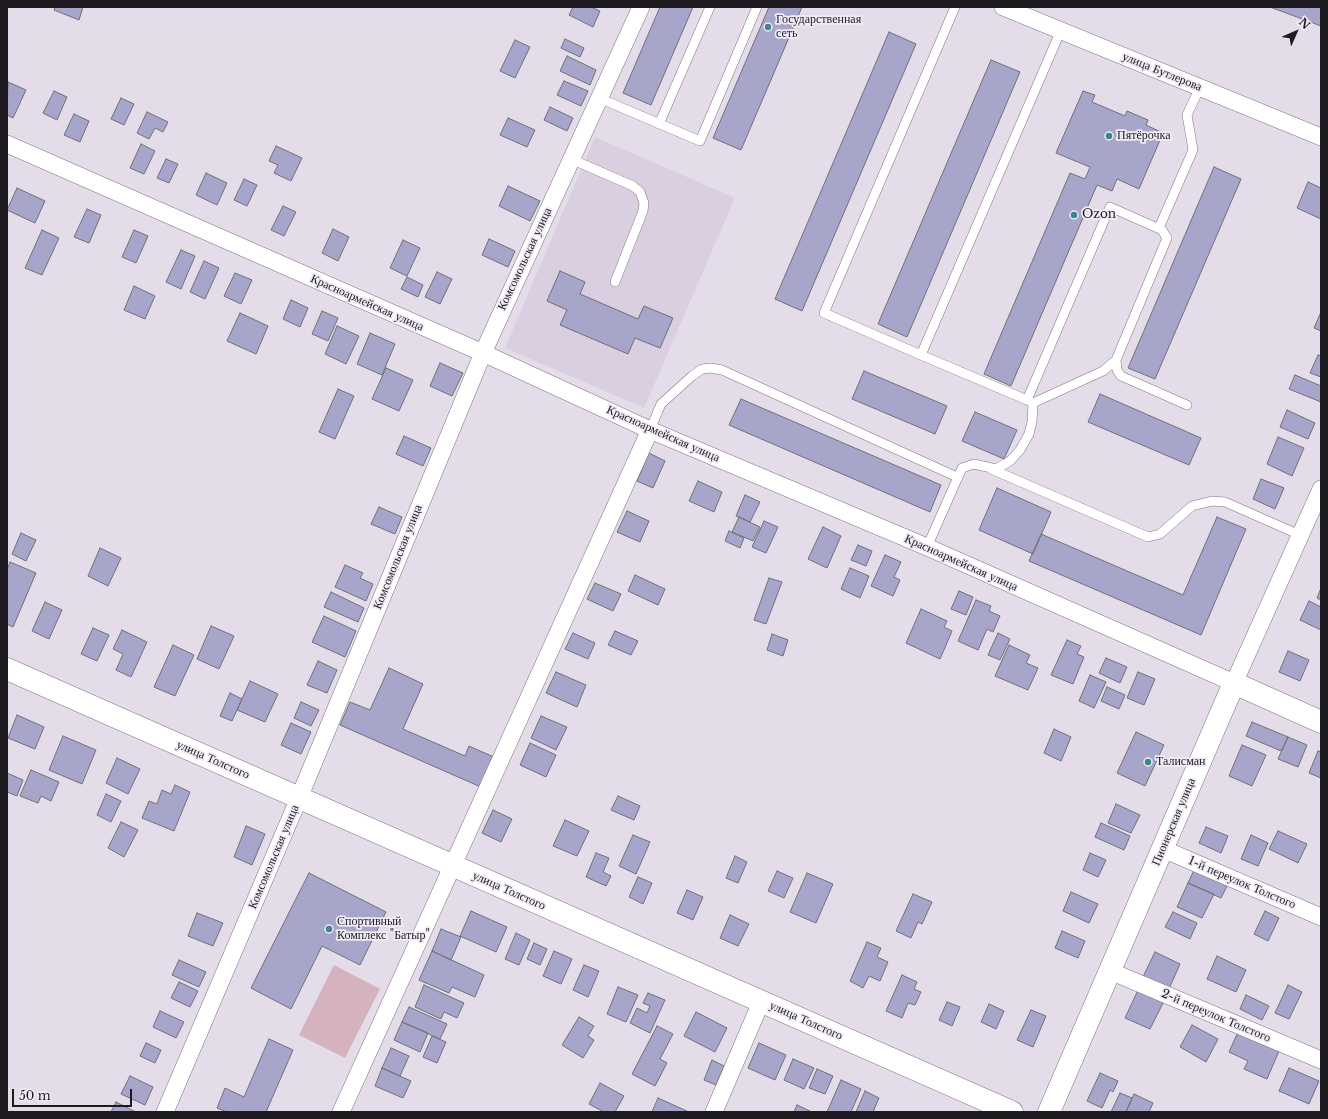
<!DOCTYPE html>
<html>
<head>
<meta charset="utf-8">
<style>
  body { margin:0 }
  #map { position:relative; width:1328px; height:1119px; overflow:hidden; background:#e4dde9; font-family:"Libre Baskerville",serif }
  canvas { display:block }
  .frame { position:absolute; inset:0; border:8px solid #1d1b1f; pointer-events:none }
  .north { position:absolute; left:1276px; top:12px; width:40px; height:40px; -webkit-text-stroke:3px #f1ebf7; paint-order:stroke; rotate:45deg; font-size:11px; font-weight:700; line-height:16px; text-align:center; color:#1d1b1f }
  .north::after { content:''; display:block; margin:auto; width:14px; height:18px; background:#1d1b1f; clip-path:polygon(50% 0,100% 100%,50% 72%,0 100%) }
  .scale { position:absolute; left:12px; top:1089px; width:120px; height:18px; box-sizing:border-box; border:2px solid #1d1b1f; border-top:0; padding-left:5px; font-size:12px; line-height:14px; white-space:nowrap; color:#1d1b1f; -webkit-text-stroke:3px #f1ebf7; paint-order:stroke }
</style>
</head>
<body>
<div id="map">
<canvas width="1328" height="1119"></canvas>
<div class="frame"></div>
<div class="north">N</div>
<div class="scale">50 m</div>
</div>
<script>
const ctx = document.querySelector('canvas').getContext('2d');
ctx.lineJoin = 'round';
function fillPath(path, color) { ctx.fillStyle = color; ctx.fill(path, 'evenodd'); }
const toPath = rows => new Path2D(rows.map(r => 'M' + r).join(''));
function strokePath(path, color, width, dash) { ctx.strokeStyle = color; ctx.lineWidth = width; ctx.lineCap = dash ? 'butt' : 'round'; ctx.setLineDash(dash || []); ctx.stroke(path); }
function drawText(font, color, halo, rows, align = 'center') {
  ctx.font = font + ' "Libre Baskerville",serif'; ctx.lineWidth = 3.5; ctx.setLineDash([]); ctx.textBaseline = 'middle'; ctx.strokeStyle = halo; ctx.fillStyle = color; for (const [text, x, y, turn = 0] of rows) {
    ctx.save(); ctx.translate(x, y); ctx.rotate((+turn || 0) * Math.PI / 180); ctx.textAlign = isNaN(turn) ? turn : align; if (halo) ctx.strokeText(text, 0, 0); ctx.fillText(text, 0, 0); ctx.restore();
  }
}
fillPath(toPath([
  [595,137,735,198,644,408,505,348]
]), '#d9cfe1');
fillPath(toPath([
  [334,965,380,989,345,1058,299,1035]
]), '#d4b3be');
const building = toPath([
  [55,7,83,7,79,20,54,10,55,7],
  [573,7,591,7,600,11,593,27,569,15,573,7],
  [660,7,693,7,651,105,623,93,660,7],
  [769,7,802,7,741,150,713,138,769,7],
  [1270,7,1321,7,1321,26,1270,7],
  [889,32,916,44,802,311,775,299,889,32],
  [565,39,584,48,580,57,561,48,565,39],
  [515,40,530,47,515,78,500,71,515,40],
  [567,56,596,70,590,85,560,71,567,56],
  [991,60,1020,72,907,337,878,324,991,60],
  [564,81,588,91,581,106,557,95,564,81],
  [8,82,26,90,13,118,7,115,8,82],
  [54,91,67,97,57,120,43,113,54,91],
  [1083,91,1095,95,1092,102,1125,116,1127,111,1148,120,1146,125,1163,133,1139,189,1117,179,1112,191,1097,185,1011,386,984,374,1070,173,1085,179,1090,167,1056,153,1083,91],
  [121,98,134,104,124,125,111,119,121,98],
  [550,107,573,118,567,131,544,120,550,107],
  [147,112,168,122,163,132,155,128,149,139,137,133,147,112],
  [74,114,89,121,80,142,64,135,74,114],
  [508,118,535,130,527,147,500,135,508,118],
  [141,144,155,151,144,174,130,168,141,144],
  [276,146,302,158,291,181,274,173,278,165,269,161,276,146],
  [166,159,178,164,169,183,157,178,166,159],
  [1214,167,1241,179,1155,379,1128,368,1214,167],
  [206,173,227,183,217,205,196,195,206,173],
  [244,179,257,185,247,206,234,200,244,179],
  [1308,182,1321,188,1321,219,1297,208,1308,182],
  [508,186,540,201,530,221,499,206,508,186],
  [17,188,45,201,35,223,7,210,17,188],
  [283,206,296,212,284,236,271,230,283,206],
  [87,209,101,215,89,243,74,237,87,209],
  [333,229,349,237,338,261,322,253,333,229],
  [42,230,59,238,42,275,25,268,42,230],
  [134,230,148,236,136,263,122,257,134,230],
  [489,239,515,251,508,267,482,255,489,239],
  [403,240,420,248,407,276,390,268,403,240],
  [181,250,195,256,181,289,166,282,181,250],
  [204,261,219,268,205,299,190,292,204,261],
  [560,271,585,282,580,294,638,319,644,306,673,318,660,348,635,338,628,354,560,325,567,310,547,301,560,271],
  [437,272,452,279,440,304,425,297,437,272],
  [235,273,252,280,241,304,224,296,235,273],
  [407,277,423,285,418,297,401,289,407,277],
  [134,286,155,296,145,319,124,310,134,286],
  [291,300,308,308,300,327,283,319,291,300],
  [322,311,338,318,328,341,312,334,322,311],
  [1321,312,1321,331,1314,328,1321,312],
  [240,313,268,326,256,354,227,341,240,313],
  [337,326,359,336,346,364,325,354,337,326],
  [370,333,395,344,382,375,357,364,370,333],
  [1318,355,1321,356,1321,377,1310,373,1318,355],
  [440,363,463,373,452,396,430,386,440,363],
  [386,368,413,380,399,411,372,399,386,368],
  [864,371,947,406,935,434,852,399,864,371],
  [1295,375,1321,386,1321,402,1289,389,1295,375],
  [338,389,354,396,335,439,319,432,338,389],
  [1100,394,1201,438,1189,465,1088,422,1100,394],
  [741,399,941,485,930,512,729,425,741,399],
  [1287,410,1315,423,1308,439,1280,427,1287,410],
  [975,412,1017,430,1004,459,962,441,975,412],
  [404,436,431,448,423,466,396,454,404,436],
  [1278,437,1304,448,1292,476,1267,464,1278,437],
  [649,453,665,461,653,488,637,481,649,453],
  [1261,479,1284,488,1275,509,1253,499,1261,479],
  [698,481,722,492,714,512,689,501,698,481],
  [997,488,1051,512,1033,554,979,530,997,488],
  [745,495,760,502,750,522,736,516,745,495],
  [379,507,402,517,395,534,371,524,379,507],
  [627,511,649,521,640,542,617,532,627,511],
  [739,517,760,527,753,541,732,532,739,517],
  [1217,517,1246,529,1201,635,1029,561,1041,534,1183,595,1217,517],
  [764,521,778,527,766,553,752,547,764,521],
  [823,527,841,536,827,568,808,559,823,527],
  [729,531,744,538,740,548,725,541,729,531],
  [21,533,36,540,26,561,12,554,21,533],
  [858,545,872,551,866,566,851,560,858,545],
  [100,548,121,558,108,586,88,576,100,548],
  [885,555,901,562,894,577,900,580,893,596,871,586,885,555],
  [10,562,36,573,13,627,7,624,7,570,10,562],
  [345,565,363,573,360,578,373,584,366,601,335,587,345,565],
  [850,568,869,576,860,598,841,589,850,568],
  [635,575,665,589,658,605,628,591,635,575],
  [769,578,782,582,766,624,754,620,769,578],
  [595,583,621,594,613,611,587,599,595,583],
  [1321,588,1321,600,1317,598,1321,588],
  [959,591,973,597,966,615,951,609,959,591],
  [331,592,364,608,358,622,324,607,331,592],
  [976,600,991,606,989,611,1000,616,993,632,987,629,978,650,958,641,976,600],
  [1309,601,1321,607,1321,630,1300,620,1309,601],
  [45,602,62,610,49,639,32,631,45,602],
  [921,609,947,621,944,627,952,631,940,659,906,643,921,609],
  [324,616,356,631,345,657,312,642,324,616],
  [211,626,234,636,219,669,197,659,211,626],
  [93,628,109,635,97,661,81,654,93,628],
  [122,630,147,642,131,677,116,670,123,654,113,649,122,630],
  [615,631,638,641,631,655,608,645,615,631],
  [573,633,595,643,588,659,565,649,573,633],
  [998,633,1010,639,1000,660,988,655,998,633],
  [772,634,788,640,783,656,767,650,772,634],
  [1067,640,1081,646,1077,654,1084,657,1073,684,1051,675,1067,640],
  [173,645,194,655,175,696,154,687,173,645],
  [1009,645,1030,655,1026,663,1038,668,1028,690,995,676,1009,645],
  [1288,651,1309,660,1300,681,1279,672,1288,651],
  [1106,658,1127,667,1120,683,1099,673,1106,658],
  [318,661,337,670,327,693,307,685,318,661],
  [389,668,423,684,403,729,465,756,469,746,496,758,483,788,340,725,350,702,370,710,389,668],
  [556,672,586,685,577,707,546,693,556,672],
  [1138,672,1155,679,1144,705,1127,698,1138,672],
  [1090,675,1106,682,1094,708,1079,701,1090,675],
  [250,681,278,694,265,722,237,710,250,681],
  [1107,687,1125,695,1119,709,1101,701,1107,687],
  [230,693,242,699,232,721,220,716,230,693],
  [301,702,319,710,311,726,294,718,301,702],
  [17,715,44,727,35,749,8,738,17,715],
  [541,716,567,727,556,750,531,738,541,716],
  [1252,722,1288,737,1281,751,1246,736,1252,722],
  [291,723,311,732,301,754,281,745,291,723],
  [1054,729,1071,737,1061,761,1044,753,1054,729],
  [1136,732,1164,745,1145,786,1117,773,1136,732],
  [63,736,96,750,82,784,49,770,63,736],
  [1288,737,1307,745,1298,767,1278,759,1288,737],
  [530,743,556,755,546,777,520,765,530,743],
  [1242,745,1266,755,1252,786,1229,776,1242,745],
  [1318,751,1321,752,1321,778,1309,773,1318,751],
  [117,758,140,769,128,794,106,783,117,758],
  [31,770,59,782,51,801,41,796,38,803,20,796,31,770],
  [7,773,23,780,17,796,7,792,7,773],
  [175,785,190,792,174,831,142,818,149,801,157,804,162,790,171,794,175,785],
  [106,794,121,801,111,822,97,815,106,794],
  [618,796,640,806,634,820,611,810,618,796],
  [1116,804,1140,815,1131,833,1108,823,1116,804],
  [493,810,512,819,501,842,482,833,493,810],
  [565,820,589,831,577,856,553,846,565,820],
  [121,822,138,830,124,857,108,848,121,822],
  [1101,823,1130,836,1124,850,1095,837,1101,823],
  [246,826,265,834,252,865,234,857,246,826],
  [1206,827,1228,836,1221,853,1199,843,1206,827],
  [1278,831,1307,844,1298,863,1269,849,1278,831],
  [633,835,650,842,636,874,619,866,633,835],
  [1251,835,1268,843,1258,866,1241,859,1251,835],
  [596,853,609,858,603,872,611,876,606,886,586,877,596,853],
  [1090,853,1106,860,1098,877,1083,870,1090,853],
  [735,856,747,862,738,883,726,878,735,856],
  [1194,870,1227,886,1221,898,1188,883,1194,870],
  [777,871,793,878,784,898,768,891,777,871],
  [309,873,386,912,360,965,322,946,291,1009,251,988,309,873],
  [807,873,833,884,816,923,790,912,807,873],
  [638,877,652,883,643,904,629,897,638,877],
  [1188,883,1214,894,1202,918,1177,907,1188,883],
  [687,890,703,897,693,920,677,913,687,890],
  [1071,892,1098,904,1089,923,1063,911,1071,892],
  [913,894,932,902,922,924,918,922,911,938,896,931,913,894],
  [471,911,507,927,496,952,460,936,471,911],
  [1265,911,1279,918,1268,941,1254,934,1265,911],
  [1173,912,1197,923,1190,939,1165,927,1173,912],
  [197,913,223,923,213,946,188,936,197,913],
  [730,915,749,924,738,946,720,938,730,915],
  [441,929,461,937,451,960,432,951,441,929],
  [1062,931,1085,941,1078,958,1055,948,1062,931],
  [516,933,530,940,519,965,505,959,516,933],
  [867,942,881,948,877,957,888,962,880,981,869,976,863,988,850,981,867,942],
  [534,943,547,949,540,965,527,959,534,943],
  [432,951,484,975,475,997,452,987,449,993,419,980,432,951],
  [554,951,572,959,561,984,543,976,554,951],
  [1155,952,1180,964,1168,991,1142,979,1155,952],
  [1217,956,1246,970,1236,992,1207,979,1217,956],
  [179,960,206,972,199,987,172,975,179,960],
  [584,965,599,971,588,997,573,990,584,965],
  [902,975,917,982,914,989,921,992,915,1005,908,1003,902,1018,886,1011,902,975],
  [179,982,198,991,190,1007,171,998,179,982],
  [424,985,464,1003,457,1018,444,1012,441,1019,415,1007,424,985],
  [1288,985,1302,992,1289,1019,1275,1013,1288,985],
  [618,987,638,995,626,1022,607,1014,618,987],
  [1138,990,1164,1001,1150,1029,1125,1018,1138,990],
  [648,993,665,1000,650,1033,630,1023,637,1008,647,1013,650,1006,643,1003,648,993],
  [1246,995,1269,1006,1262,1020,1240,1009,1246,995],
  [947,1002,960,1007,952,1026,939,1020,947,1002],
  [989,1004,1004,1011,996,1029,981,1022,989,1004],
  [409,1007,447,1024,440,1039,402,1022,409,1007],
  [1031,1010,1046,1016,1033,1047,1017,1040,1031,1010],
  [160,1011,184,1022,176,1038,153,1027,160,1011],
  [696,1012,727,1028,715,1052,684,1036,696,1012],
  [579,1017,594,1026,588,1036,594,1040,583,1058,562,1045,579,1017],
  [402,1022,428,1033,420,1052,394,1040,402,1022],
  [1192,1025,1218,1039,1206,1062,1180,1047,1192,1025],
  [657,1026,673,1034,660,1059,667,1063,655,1086,632,1074,657,1026],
  [1238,1032,1279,1051,1267,1079,1244,1069,1248,1061,1229,1052,1238,1032],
  [432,1036,446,1042,437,1063,423,1057,432,1036],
  [269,1039,293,1050,266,1112,227,1112,217,1108,225,1088,244,1097,269,1039],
  [146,1043,161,1050,155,1063,140,1056,146,1043],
  [759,1043,786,1055,775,1080,748,1068,759,1043],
  [391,1048,409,1056,400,1076,382,1068,391,1048],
  [793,1059,814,1068,804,1089,784,1080,793,1059],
  [712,1060,724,1066,716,1085,704,1080,712,1060],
  [382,1068,411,1081,403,1098,375,1086,382,1068],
  [1289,1068,1319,1081,1309,1104,1279,1091,1289,1068],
  [817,1069,833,1076,825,1094,809,1088,817,1069],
  [1100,1073,1118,1081,1113,1092,1110,1090,1102,1108,1087,1101,1100,1073],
  [130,1076,153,1087,145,1105,121,1094,130,1076],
  [841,1080,861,1089,851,1112,827,1112,841,1080],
  [600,1083,624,1096,615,1112,604,1112,589,1104,600,1083],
  [865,1091,879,1098,873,1112,856,1112,865,1091],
  [1120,1093,1132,1098,1126,1112,1111,1112,1120,1093],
  [1134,1094,1153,1103,1149,1112,1126,1112,1134,1094],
  [658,1098,689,1112,652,1112,658,1098],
  [116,1102,136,1112,111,1112,116,1102],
  [797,1105,812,1112,794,1112,797,1105]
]);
fillPath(building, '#a7a6ca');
strokePath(building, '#6f6f7a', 1);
const lane = toPath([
  [955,7,824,313,921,355,1027,400,1033,403,1103,371,1116,360,1167,238,1162,230,1110,207,1027,400],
  [599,98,700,141,757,7],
  [659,124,710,7],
  [571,159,633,186,640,192,644,203,643,211,615,282],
  [1159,228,1193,150,1187,115,1200,87],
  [921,355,1061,30],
  [1116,360,1117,370,1121,376,1187,405],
  [650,430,661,404,692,376,702,369,711,368,722,370,957,477],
  [991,469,1148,537,1160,534,1192,506,1212,501,1225,502,1300,535],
  [927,547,962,468,974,464,996,469,1010,461,1020,450,1029,434,1032,422,1033,403]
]);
const street = toPath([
  [1003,7,1321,137],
  [7,144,483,353,650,430,927,547,1234,683,1321,489],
  [1163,849,1321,917],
  [1110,971,1321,1060],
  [165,1112,299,798,483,353,641,7],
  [341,1112,650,430],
  [714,1112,761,1002]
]);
const secondary = toPath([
  [7,669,1012,1112],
  [1049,1112,1234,683,1321,722]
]);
strokePath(lane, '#7c7681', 10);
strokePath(street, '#7c7681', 18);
strokePath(secondary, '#7c7681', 23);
strokePath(lane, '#fff', 9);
strokePath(street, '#fff', 17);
strokePath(secondary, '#fff', 22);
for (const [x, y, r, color] of [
  [768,27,4,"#3d8586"],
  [1109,136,4,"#3d8586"],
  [1074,215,4,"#3d8586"],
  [1148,762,4,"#3d8586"],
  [329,929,4,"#3d8586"]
]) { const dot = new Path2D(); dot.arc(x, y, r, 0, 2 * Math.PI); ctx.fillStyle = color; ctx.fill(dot); strokePath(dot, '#f1ebf7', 1.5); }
drawText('12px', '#1d1b1f', '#f1ebf7', [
  ["Государственная",776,20],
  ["сеть",776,34],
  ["Пятёрочка",1117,136],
  ["Ozon",1082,215],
  ["Талисман",1156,762],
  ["Спортивный",337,922],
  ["Комплекс \"Батыр\"",337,936]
], 'left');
drawText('12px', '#1d1b1f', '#f1ebf7', [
  ["улица Бутлерова",1162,72,22],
  ["Комсомольская улица",525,259,-65],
  ["Красноармейская улица",367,303,24],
  ["Красноармейская улица",663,434,24],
  ["Комсомольская улица",398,557,-68],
  ["Красноармейская улица",961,563,24],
  ["улица Толстого",213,760,24],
  ["Пионерская улица",1174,822,-67],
  ["Комсомольская улица",274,857,-67],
  ["1-й переулок Толстого",1242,883,23],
  ["улица Толстого",509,891,24],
  ["2-й переулок Толстого",1216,1016,23],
  ["улица Толстого",806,1021,24]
]);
</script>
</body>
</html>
